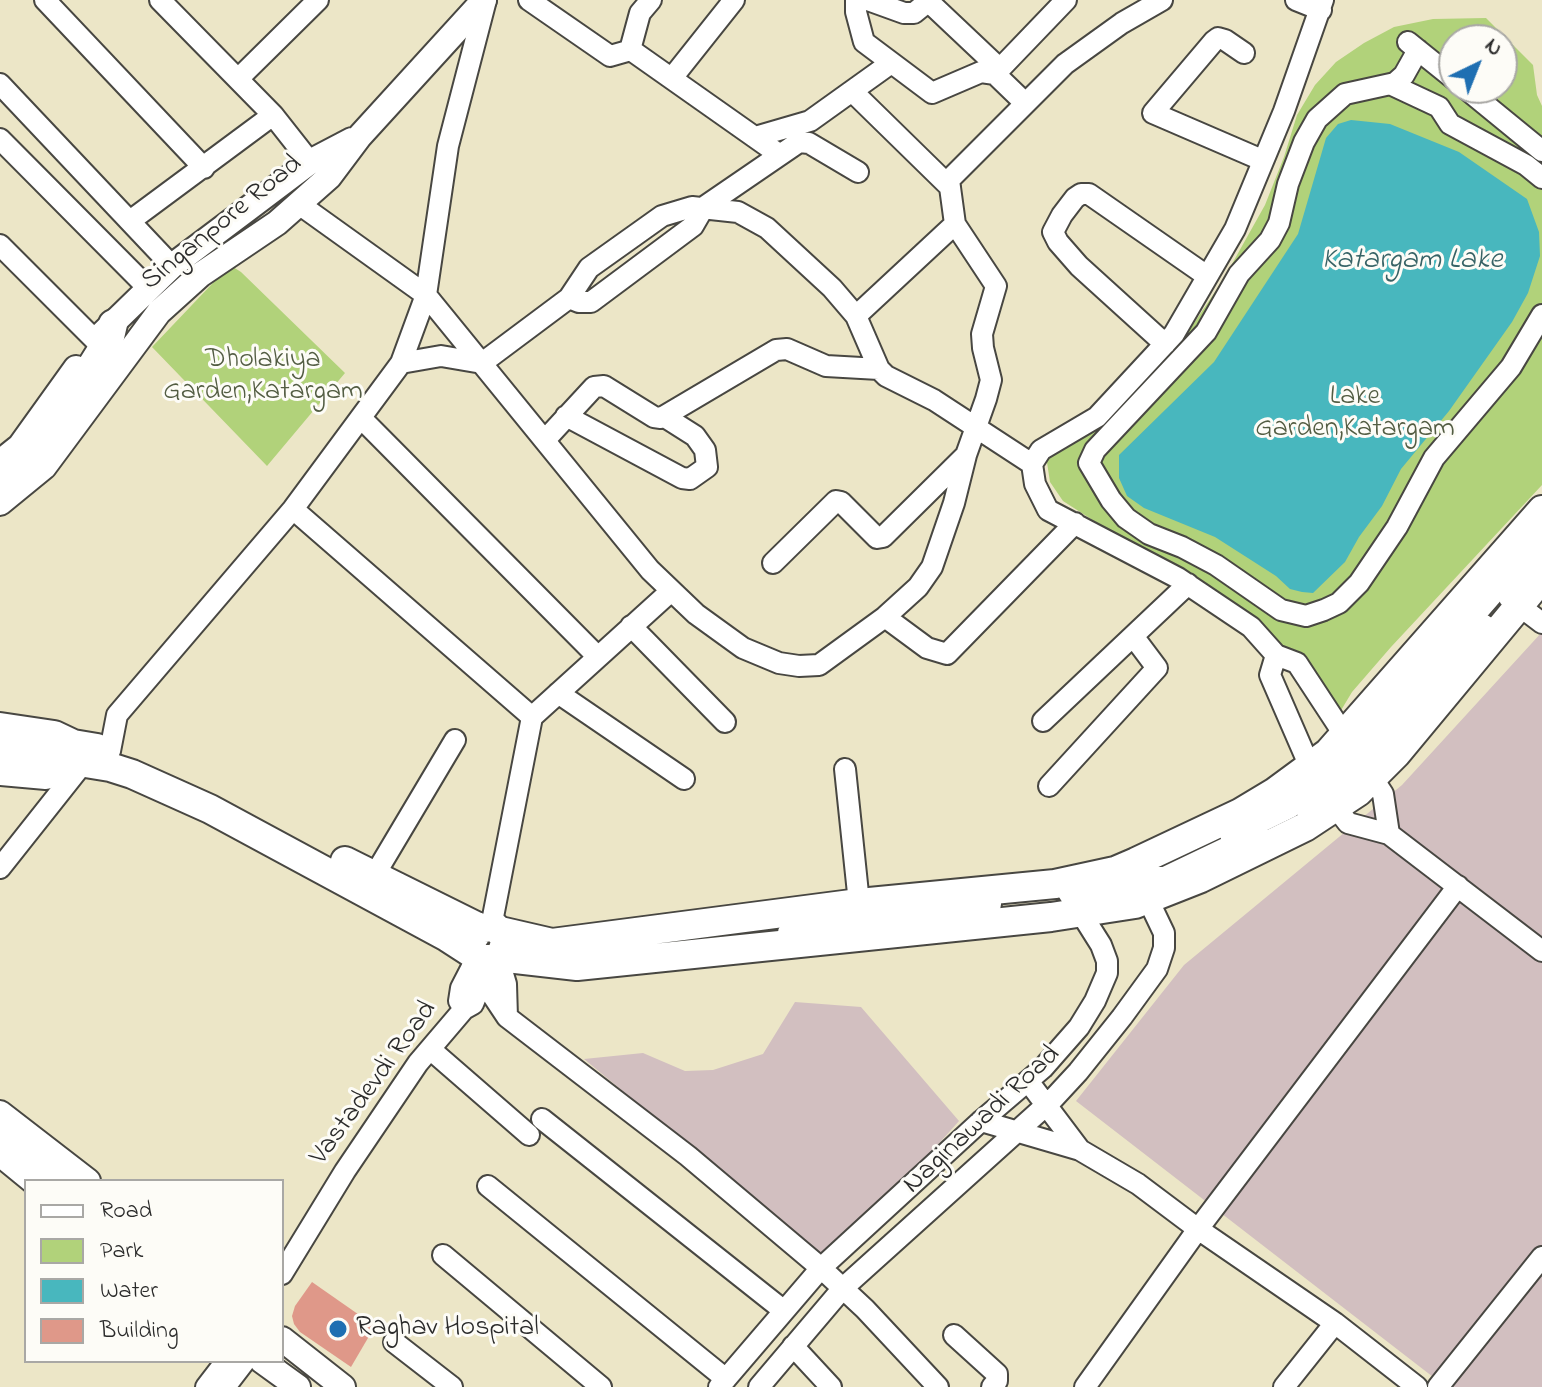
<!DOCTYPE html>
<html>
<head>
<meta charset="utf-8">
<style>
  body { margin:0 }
  #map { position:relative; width:1542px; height:1387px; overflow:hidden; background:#ece6c7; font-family:"Indie Flower",sans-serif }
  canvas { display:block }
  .legend { position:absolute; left:24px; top:1179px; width:260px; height:184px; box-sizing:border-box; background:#fdfcf7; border:2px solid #a9a8a5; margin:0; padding:10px 14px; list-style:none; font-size:24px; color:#2b2b2b }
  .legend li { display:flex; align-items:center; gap:16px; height:40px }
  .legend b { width:40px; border:2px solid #a9a8a5 }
  .north { position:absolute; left:1438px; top:24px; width:80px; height:80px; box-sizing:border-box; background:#fdfcf7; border:2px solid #a9a8a5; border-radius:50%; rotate:43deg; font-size:22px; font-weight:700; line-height:32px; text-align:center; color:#2b2b2b }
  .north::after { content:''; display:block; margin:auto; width:28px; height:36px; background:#1f6fb2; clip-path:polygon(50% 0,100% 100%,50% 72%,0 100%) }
</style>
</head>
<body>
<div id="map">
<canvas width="1542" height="1387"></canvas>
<ul class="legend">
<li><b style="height:10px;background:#fff"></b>Road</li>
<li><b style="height:22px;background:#b1d27a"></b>Park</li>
<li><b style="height:22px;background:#48b7be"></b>Water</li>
<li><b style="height:22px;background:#df9889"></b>Building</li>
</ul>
<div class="north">N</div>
</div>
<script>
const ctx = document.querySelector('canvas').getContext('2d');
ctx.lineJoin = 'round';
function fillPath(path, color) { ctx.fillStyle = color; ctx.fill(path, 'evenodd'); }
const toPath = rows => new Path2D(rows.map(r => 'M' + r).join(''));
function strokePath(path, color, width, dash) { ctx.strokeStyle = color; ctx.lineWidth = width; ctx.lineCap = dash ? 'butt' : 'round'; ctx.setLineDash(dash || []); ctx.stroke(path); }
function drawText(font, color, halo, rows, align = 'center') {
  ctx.font = font + ' "Indie Flower",sans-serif'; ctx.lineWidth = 6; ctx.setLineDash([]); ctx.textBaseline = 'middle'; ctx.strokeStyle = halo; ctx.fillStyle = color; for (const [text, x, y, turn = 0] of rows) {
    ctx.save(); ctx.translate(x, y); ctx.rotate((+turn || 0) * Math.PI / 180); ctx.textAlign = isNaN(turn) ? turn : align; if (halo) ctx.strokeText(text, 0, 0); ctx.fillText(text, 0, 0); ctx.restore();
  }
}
fillPath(toPath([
  [1542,632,1542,1387,1446,1387,1076,1101,1184,965,1402,785],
  [795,1002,861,1007,959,1121,831,1264,584,1059,643,1053,685,1071,713,1070,763,1054]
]), '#d2bfc0');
fillPath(toPath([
  [1486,18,1533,65,1537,95,1542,106,1542,485,1391,647,1352,692,1340,712,1296,673,1141,551,1063,501,1050,482,1046,456,1094,430,1138,389,1186,335,1223,280,1265,205,1284,157,1297,115,1315,85,1336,62,1364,43,1394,27,1433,19],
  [1454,40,1502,40,1502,88,1454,88],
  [230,265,241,272,345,373,267,466,152,347]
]), '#b1d27a');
fillPath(toPath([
  [1351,120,1390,124,1459,152,1527,199,1539,232,1540,256,1528,293,1512,322,1449,411,1401,469,1382,506,1359,537,1345,562,1313,593,1302,592,1290,589,1276,576,1215,537,1144,508,1127,496,1119,478,1119,455,1214,362,1298,234,1326,138,1338,124]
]), '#48b7be');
fillPath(toPath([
  [312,1282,375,1326,351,1367,300,1332,294,1324,292,1316,295,1306]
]), '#df9889');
const minor = toPath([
  [45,0,204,168],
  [160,0,273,115,310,162],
  [529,0,610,56,631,50,780,155],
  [856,0,856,12,864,42,932,93,981,72,995,74,1025,103],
  [868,0,904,13,914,13,930,0],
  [1296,0,1321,10],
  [1323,0,1284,111,1235,229,1174,334,1097,417,1041,450,1032,464,1035,484,1048,510,1178,578,1251,627,1276,655,1297,663,1383,794,1389,834],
  [929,2,1000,69],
  [1408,42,1454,79],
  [630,50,640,13,651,0],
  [1418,50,1404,75,1395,83,1345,94,1317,119,1304,142,1288,184,1279,223,1270,240,1239,274,1206,332,1095,450,1089,463,1111,500,1126,518,1149,534,1182,547,1216,565,1281,610,1306,616,1324,610,1339,603,1359,583,1397,527,1434,458,1511,367,1542,315],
  [1244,53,1225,40,1218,38,1214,41,1153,113,1262,160],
  [995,74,1066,0],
  [672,78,734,0],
  [238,79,318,0],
  [0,84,172,266],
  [1392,85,1439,107,1450,124,1526,165,1542,178],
  [1465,88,1542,151],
  [857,96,950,187],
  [755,137,810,121,891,63],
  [0,139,149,289],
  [299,204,426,295,650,570,696,614,743,648,779,663,799,666,819,665,885,617,918,587,932,567,954,503,966,455,986,399,991,380,983,348,982,334,996,286,955,224,949,180,1065,64,1122,23,1162,0],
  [130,221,273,115],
  [0,245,96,341],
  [569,298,579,302,591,302,693,226,704,207,799,142,809,143,858,172],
  [856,316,955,224],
  [1165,344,1079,266,1058,242,1053,232,1062,215,1075,198,1081,194,1089,194,1207,276],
  [401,363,441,356,482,363,569,298,589,268,662,216,692,207,738,212,767,228,832,288,856,316,879,369,886,376,934,400,1032,464],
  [566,416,682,478,690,479,707,467,705,450,695,436,665,417],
  [362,419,598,657],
  [545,440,594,387,604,386,654,417,661,418,776,350,787,349,826,366,879,369],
  [293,509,532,717,491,927],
  [773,563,836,501,841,502,877,538,883,537,964,457],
  [1509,598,1542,623],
  [885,617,927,648,947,654,1075,523],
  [631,626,725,722],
  [1276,655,1270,675,1310,767,1327,796,1348,823,1389,834,1542,951],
  [558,693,684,779],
  [532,717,671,591],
  [1043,721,1188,584],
  [110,751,117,715,293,509,401,363,426,295,448,146,486,0],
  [845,769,859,903],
  [1049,786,1157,668,1133,636],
  [0,868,84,762],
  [374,876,455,740],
  [498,957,506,984,507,1017],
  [490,961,489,990,507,1017,688,1156,821,1268,865,1309,938,1387],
  [464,1009,459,1001,461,988,477,957],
  [430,1049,529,1135],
  [1028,1081,1080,1150],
  [542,1119,783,1310],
  [981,1121,1080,1150,1138,1184,1198,1229,1335,1323,1417,1387],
  [488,1186,726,1379],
  [443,1255,601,1387],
  [282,1274,345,1171,418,1063,464,1009,473,1004,486,972],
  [954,1335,997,1374,997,1381,992,1387],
  [394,1342,452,1387],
  [793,1346,831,1387],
  [206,1387,226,1361],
  [225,1387,245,1361],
  [719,1387,821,1268,981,1121,1043,1068,1079,1027,1095,1001,1107,973,1107,961,1101,945,1062,883],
  [759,1387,843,1288,1053,1099,1078,1072,1122,1017,1157,969,1164,948,1164,933,1143,889],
  [1085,1387,1198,1229,1458,886],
  [1284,1387,1335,1323],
  [1438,1387,1542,1257]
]);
const major = toPath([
  [101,335,172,266,310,162,352,140],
  [0,462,20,446,76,368],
  [0,503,44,467,159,312,200,275,277,223,329,177,359,137,484,0],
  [1516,590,1542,560],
  [1308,809,1364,765,1484,627],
  [1232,834,1289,806,1339,768,1542,535],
  [1089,890,1145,879,1165,879,1257,835],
  [790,933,811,931,822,923,989,904],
  [0,1113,88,1181],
  [0,1154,33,1181],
  [282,1339,343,1387],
  [262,1361,298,1387]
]);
const highway = toPath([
  [0,482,29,458,54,426,110,337,113,324],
  [0,727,54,735,73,744,97,748],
  [0,749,110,767,132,774,210,809,447,937,481,959,494,959,502,953,505,942,504,936,495,927,480,928,471,942,473,952],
  [0,771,46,775,75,761],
  [345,861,480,928],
  [500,931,552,943,859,903,1055,884,1115,871,1136,862,1240,813,1275,792,1328,753,1542,510],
  [498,957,577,966,1051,917,1135,904,1201,878,1305,827,1358,792,1396,754,1542,578],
  [0,1131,63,1181]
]);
strokePath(minor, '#484742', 24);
strokePath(major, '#484742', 28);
strokePath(highway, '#484742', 32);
strokePath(minor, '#fff', 20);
strokePath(major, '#fff', 24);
strokePath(highway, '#fff', 28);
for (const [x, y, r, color] of [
  [338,1329,10,"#1f6fb2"]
]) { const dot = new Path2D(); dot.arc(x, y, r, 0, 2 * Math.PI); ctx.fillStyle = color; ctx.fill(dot); strokePath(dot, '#fdfcf7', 3); }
drawText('28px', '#2b2b2b', '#fdfcf7', [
  ["Singanpore Road",223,224,-39],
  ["Vastadevdi Road",375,1084,-54],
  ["Naginawadi Road",983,1121,-43]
]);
drawText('28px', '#535d43', '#fdfcf7', [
  ["Dholakiya",263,361],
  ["Garden,Katargam",263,393],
  ["Lake",1355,398],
  ["Garden,Katargam",1355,430]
]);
drawText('28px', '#2b2b2b', '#fdfcf7', [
  ["Raghav Hospital",356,1329]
], 'left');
drawText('italic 30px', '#376366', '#fdfcf7', [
  ["Katargam Lake",1412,262]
]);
</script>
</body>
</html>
